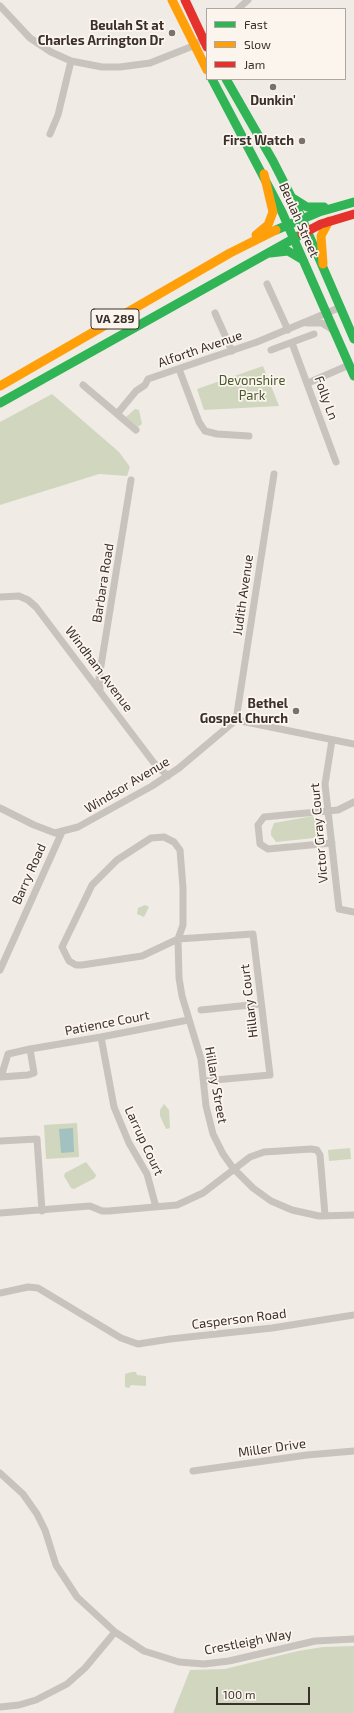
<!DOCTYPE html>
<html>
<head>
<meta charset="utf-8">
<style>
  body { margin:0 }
  #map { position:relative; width:354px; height:1713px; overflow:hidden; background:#f0ebe5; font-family:"Exo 2",sans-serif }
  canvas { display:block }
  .legend { position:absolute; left:206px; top:8px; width:140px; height:72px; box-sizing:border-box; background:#fbf5ee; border:1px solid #aea6a0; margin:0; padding:5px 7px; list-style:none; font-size:12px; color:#3b302b }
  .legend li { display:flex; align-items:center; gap:8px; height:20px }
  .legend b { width:20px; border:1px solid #aea6a0 }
  .scale { position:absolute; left:216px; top:1687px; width:94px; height:18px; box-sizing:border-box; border:2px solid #3b302b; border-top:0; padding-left:5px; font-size:12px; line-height:14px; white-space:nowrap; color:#3b302b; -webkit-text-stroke:3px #fbf5ee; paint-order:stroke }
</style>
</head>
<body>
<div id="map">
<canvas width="354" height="1713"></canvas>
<ul class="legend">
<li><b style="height:5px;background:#30b455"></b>Fast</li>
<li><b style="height:5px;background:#ff9f0a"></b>Slow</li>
<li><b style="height:5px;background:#e5322d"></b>Jam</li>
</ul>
<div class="scale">100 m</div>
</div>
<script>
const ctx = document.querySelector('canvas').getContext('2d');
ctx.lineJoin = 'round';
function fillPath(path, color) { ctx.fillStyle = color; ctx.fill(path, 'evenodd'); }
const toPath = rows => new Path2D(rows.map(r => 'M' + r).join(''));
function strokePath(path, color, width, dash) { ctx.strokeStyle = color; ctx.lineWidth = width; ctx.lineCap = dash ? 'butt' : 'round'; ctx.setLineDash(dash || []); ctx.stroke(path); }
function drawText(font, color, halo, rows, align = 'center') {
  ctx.font = font + ' "Exo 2",sans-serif'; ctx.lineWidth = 3.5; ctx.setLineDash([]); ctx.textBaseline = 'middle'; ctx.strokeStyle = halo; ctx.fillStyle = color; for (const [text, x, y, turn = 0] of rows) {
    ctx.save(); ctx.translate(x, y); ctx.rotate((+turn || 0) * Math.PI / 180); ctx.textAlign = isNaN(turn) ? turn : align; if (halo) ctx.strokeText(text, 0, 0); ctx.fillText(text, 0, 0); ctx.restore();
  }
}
fillPath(toPath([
  [263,366,279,406,204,410,197,389],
  [52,394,119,452,130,467,127,476,99,474,0,505,0,422],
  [135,409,139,410,142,424,138,427,126,417],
  [313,816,317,824,322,826,322,829,314,838,276,842,271,835,271,831,274,823],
  [145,905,149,907,144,917,137,914,138,908],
  [164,1104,169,1110,170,1128,166,1129,160,1116,160,1110],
  [77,1123,79,1157,46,1159,44,1125],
  [350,1148,351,1159,329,1161,328,1150],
  [86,1162,96,1175,95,1178,74,1189,71,1188,64,1176,65,1173],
  [132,1372,136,1372,137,1375,146,1376,146,1386,131,1385,129,1388,125,1387,125,1374],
  [354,1646,354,1713,173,1713,190,1670,225,1669,298,1651,323,1647]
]), '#d1d6bf');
fillPath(toPath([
  [73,1128,74,1152,61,1153,59,1129]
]), '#a1c2c1');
strokePath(toPath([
  [0,6,30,38,51,52,71,61,102,67,120,67,150,63,193,46,207,36],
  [238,9,248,0],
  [50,134,58,115,71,61],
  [267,284,288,330],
  [215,313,232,351],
  [307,323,322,323,333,330],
  [292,343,336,462],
  [271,350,314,334],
  [179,369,199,422,205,431,217,434,249,436],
  [308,383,349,365],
  [83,385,136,430],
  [117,414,136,391,145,385,148,379,257,342,341,307],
  [0,597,19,596,28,600,36,607,154,763,168,776],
  [100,689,99,678,131,480],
  [236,720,274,474],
  [332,740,325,784,339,909,354,912],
  [0,808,34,825,55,833,78,827,152,786,179,768,236,720,354,744],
  [164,837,174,842,180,850,183,888,183,925,178,939,142,956,82,965,76,965,69,961,62,947,92,885,117,860,151,838,164,837],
  [332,843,268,849,260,844,258,825,264,817,338,810,354,802],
  [0,970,62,832],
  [201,1010,260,1004],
  [101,1037,114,1107,129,1143,147,1174,156,1207],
  [30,1049,101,1037,188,1020],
  [30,1049,34,1073,28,1075,1,1077,8,1054,30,1049],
  [204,1081,270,1075,253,934,178,939,179,978,182,996,201,1059,206,1106,213,1134,223,1154,233,1168,253,1188,271,1201,292,1210,319,1216,354,1215],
  [0,1141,37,1139,42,1211],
  [0,1213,90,1206,102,1211,109,1211,177,1205,203,1193,250,1157,264,1152,311,1149,317,1150,320,1155,325,1215],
  [0,1293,28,1287,38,1288,121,1338,138,1344,170,1339,272,1328,354,1315],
  [193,1471,307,1455,354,1451],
  [0,1473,23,1494,37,1514,45,1530,56,1565,77,1597,115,1632,144,1651,179,1662,204,1664,229,1661,315,1641,354,1639],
  [0,1707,19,1705,36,1700,67,1684,85,1668,115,1632]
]), '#c9c3be', 7);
strokePath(toPath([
  [212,79,282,212,354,376],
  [226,79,273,161,299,212,354,339],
  [291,197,307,207,324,207],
  [276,230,319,212,354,202],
  [270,253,288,251,303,260],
  [0,403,302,234]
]), '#30b455', 9);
strokePath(toPath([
  [172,0,207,70],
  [256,235,268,225,273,212,264,174],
  [323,264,321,236,329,221],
  [0,386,230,253,276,230]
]), '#ff9f0a', 9);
strokePath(toPath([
  [185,0,207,47],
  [302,234,321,224,354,214]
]), '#e5322d', 9);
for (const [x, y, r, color] of [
  [172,33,4,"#7a716c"],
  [273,87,4,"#7a716c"],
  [302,141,4,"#7a716c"],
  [296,711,4,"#7a716c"]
]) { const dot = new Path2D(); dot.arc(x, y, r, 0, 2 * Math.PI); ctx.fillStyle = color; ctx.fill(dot); strokePath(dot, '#fbf5ee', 1.5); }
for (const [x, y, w] of [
  [115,319,48]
]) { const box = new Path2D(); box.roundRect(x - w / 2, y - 10, w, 20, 3); ctx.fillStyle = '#fbf5ee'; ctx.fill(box); strokePath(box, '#3b302b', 1); }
drawText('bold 12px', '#3b302b', null, [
  ["VA 289",115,319]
]);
drawText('bold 13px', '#3b302b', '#fbf5ee', [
  ["Beulah St at",164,26],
  ["Charles Arrington Dr",164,41],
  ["Dunkin'",273,101,"center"],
  ["First Watch",294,141],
  ["Bethel",288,704],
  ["Gospel Church",288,719]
], 'right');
drawText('13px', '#3b302b', '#fbf5ee', [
  ["Beulah Street",299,220,66],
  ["Alforth Avenue",200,349,-19],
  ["Folly Ln",326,398,70],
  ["Barbara Road",103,583,-81],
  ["Judith Avenue",243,595,-82],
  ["Windham Avenue",99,669,53],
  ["Windsor Avenue",127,785,-31],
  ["Victor Gray Court",319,833,-95],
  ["Barry Road",29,874,-66],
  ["Hillary Court",249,1001,-97],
  ["Patience Court",107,1023,-11],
  ["Hillary Street",216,1085,80],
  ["Larrup Court",144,1141,65],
  ["Casperson Road",239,1319,-7],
  ["Miller Drive",272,1448,-8],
  ["Crestleigh Way",248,1642,-11]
]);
drawText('13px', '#4a5a2e', '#fbf5ee', [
  ["Devonshire",252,381],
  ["Park",252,396]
]);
</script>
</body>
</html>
